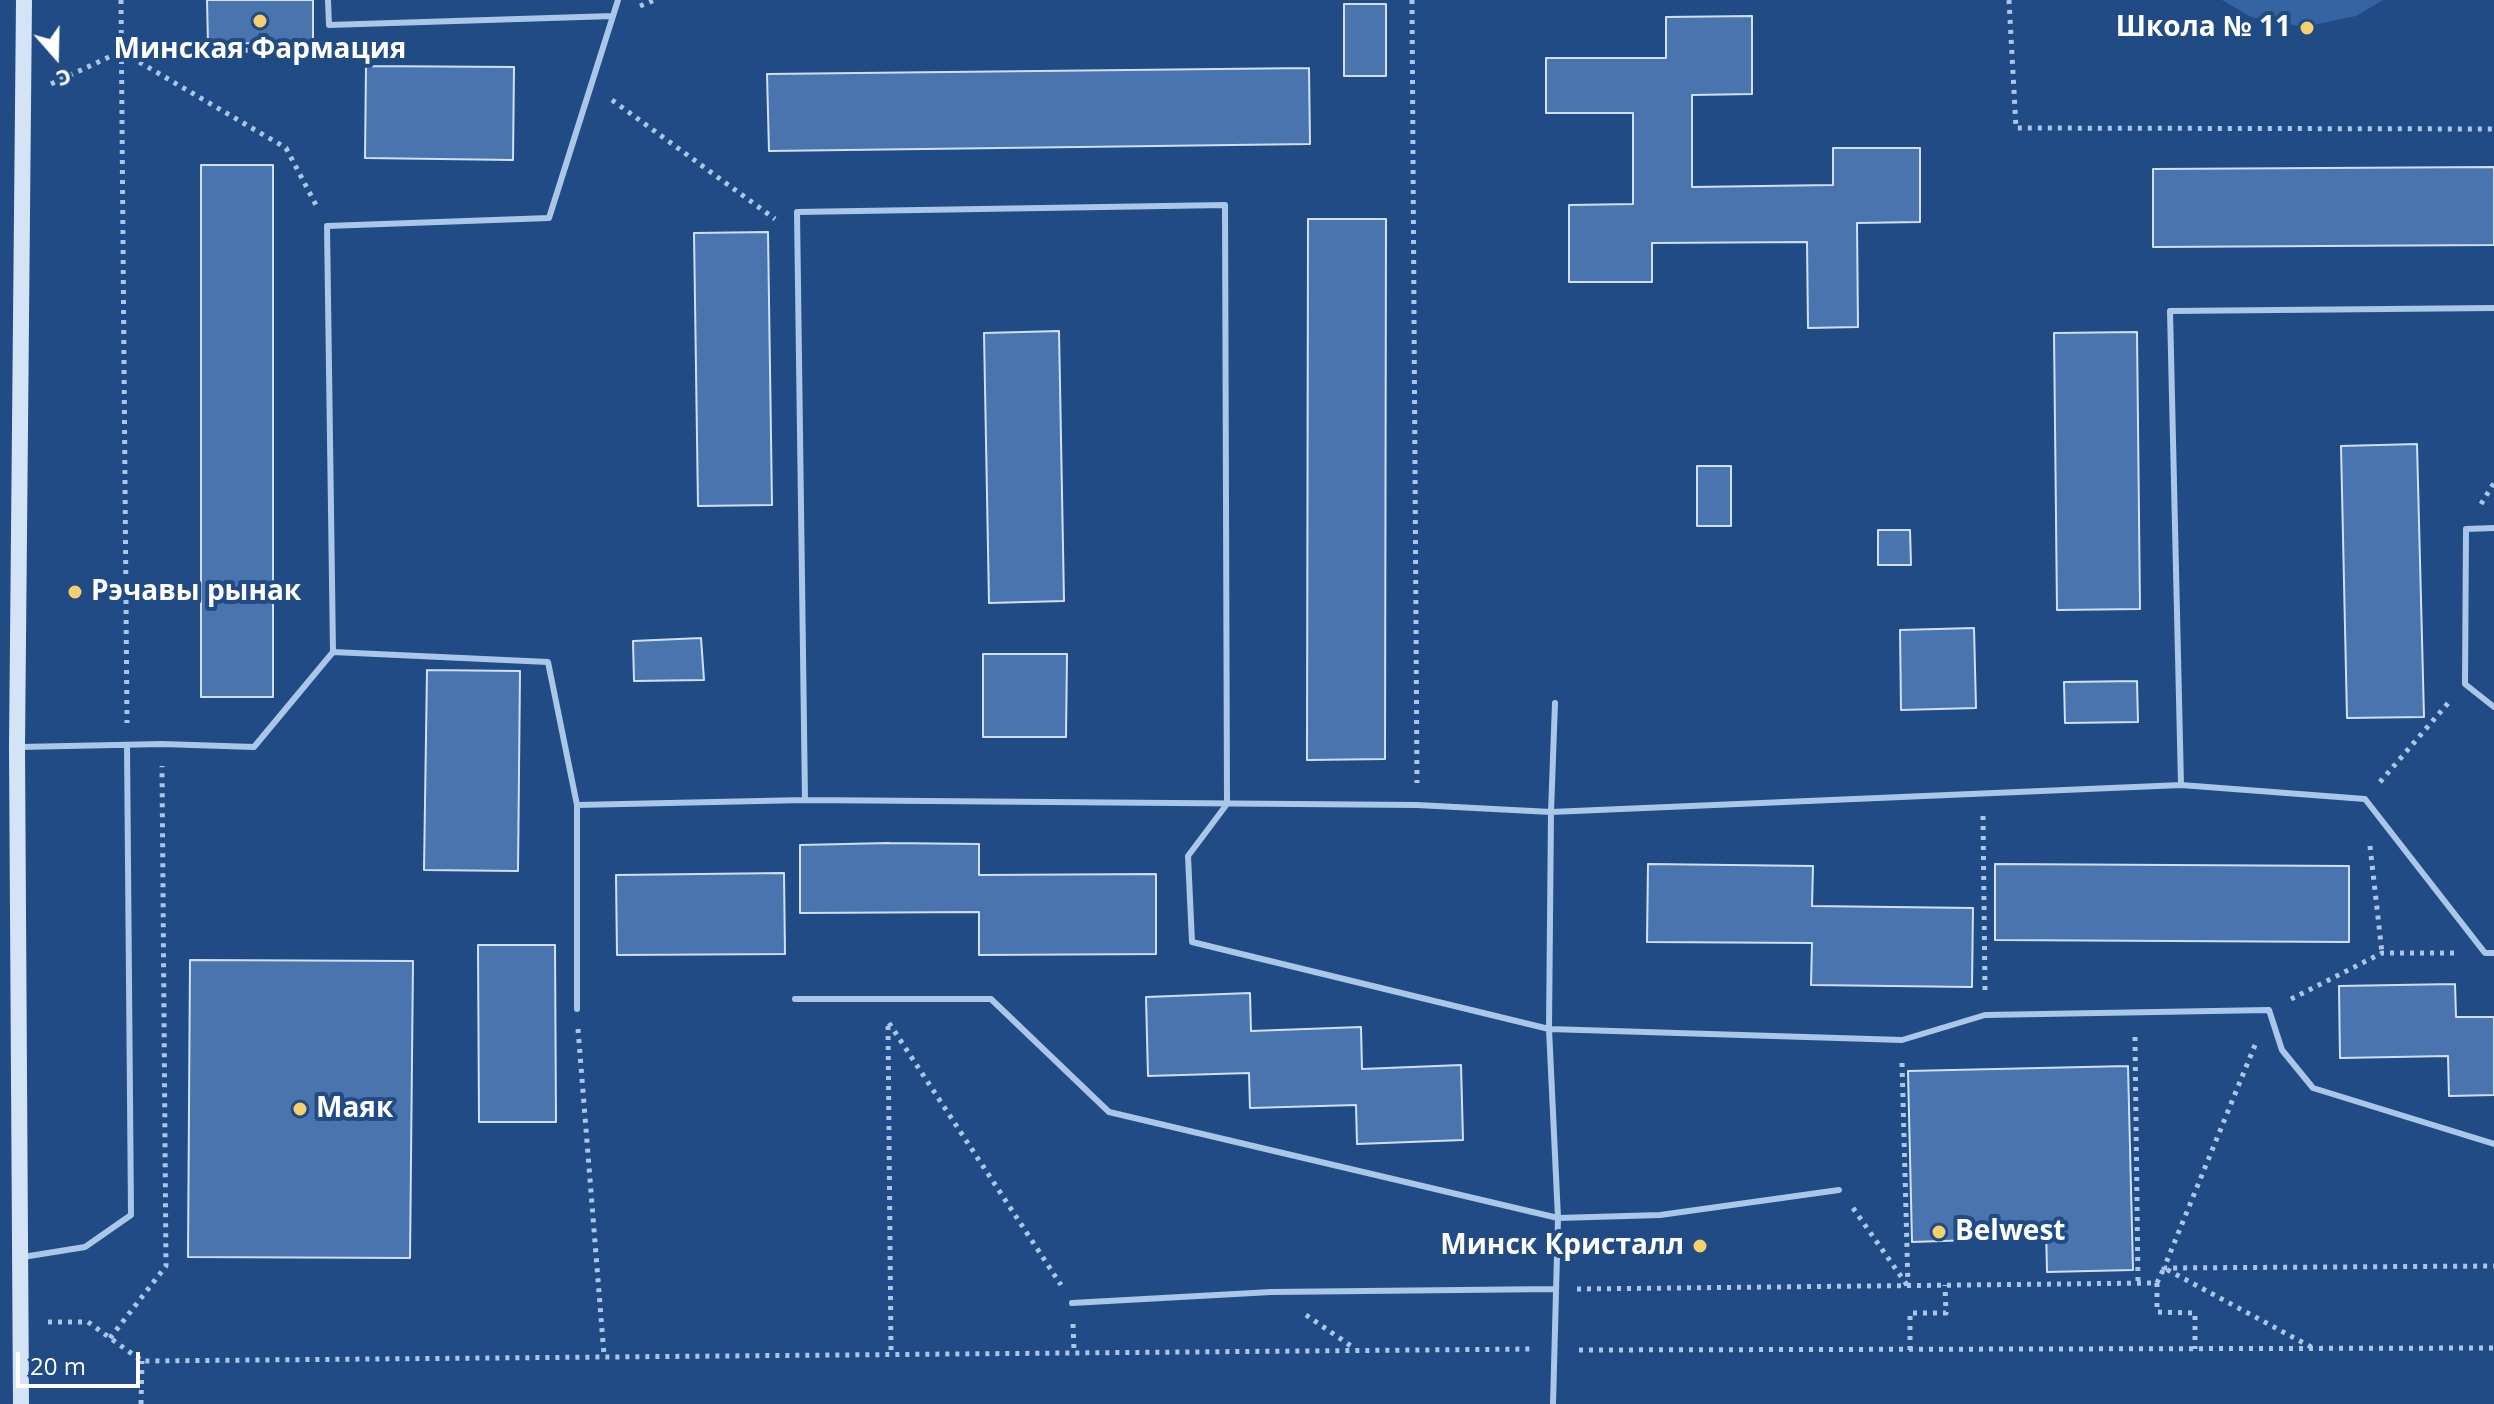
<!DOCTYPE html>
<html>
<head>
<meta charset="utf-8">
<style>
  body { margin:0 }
  #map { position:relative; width:2494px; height:1404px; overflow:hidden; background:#214b85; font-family:"Open Sans",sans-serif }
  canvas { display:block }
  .north { position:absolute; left:16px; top:16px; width:80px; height:80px; -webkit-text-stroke:6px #214b85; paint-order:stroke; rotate:160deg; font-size:22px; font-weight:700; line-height:32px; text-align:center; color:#fff }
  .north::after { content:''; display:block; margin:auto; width:28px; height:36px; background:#fff; clip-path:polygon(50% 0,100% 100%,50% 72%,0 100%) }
  .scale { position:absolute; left:16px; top:1352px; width:124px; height:36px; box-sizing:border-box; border:4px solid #fff; border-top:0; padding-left:10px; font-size:24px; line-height:28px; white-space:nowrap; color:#fff; -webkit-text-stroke:6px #214b85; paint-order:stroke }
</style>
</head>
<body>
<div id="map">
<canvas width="2494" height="1404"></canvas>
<div class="north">С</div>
<div class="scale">20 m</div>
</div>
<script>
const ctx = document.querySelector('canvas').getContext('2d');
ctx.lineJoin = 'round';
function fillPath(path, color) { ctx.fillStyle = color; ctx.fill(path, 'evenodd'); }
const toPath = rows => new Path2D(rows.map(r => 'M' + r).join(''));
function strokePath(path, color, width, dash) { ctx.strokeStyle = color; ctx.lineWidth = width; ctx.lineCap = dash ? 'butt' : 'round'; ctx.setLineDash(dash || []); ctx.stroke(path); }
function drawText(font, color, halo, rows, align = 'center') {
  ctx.font = font + ' "Open Sans",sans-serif'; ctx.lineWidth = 8; ctx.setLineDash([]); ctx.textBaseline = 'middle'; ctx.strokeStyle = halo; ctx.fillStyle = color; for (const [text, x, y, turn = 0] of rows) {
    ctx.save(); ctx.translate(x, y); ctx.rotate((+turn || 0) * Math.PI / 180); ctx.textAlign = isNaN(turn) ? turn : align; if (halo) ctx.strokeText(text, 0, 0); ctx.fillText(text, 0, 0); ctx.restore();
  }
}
fillPath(toPath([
  [2222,0,2383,0,2356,16,2304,27,2251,17]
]), '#3564a2');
const building = toPath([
  [207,0,313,0,313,42,208,44,207,0],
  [1344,4,1386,4,1386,76,1344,76,1344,4],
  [1752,16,1752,94,1692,95,1692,187,1833,185,1833,148,1920,148,1920,222,1857,223,1858,327,1808,328,1807,242,1652,243,1652,282,1569,282,1569,205,1633,204,1633,113,1546,113,1546,58,1666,58,1666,17,1752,16],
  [366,66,514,67,513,160,365,158,366,66],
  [1309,68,1310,144,769,151,767,74,1309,68],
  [201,165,273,165,273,697,201,697,201,165],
  [2494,167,2494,245,2153,247,2153,169,2494,167],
  [1308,219,1386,219,1385,759,1307,760,1308,219],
  [768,232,772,505,698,506,694,233,768,232],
  [1059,331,1064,601,989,603,984,333,1059,331],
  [2137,332,2140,609,2057,610,2054,333,2137,332],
  [2417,444,2424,717,2347,718,2341,446,2417,444],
  [1697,466,1731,466,1731,526,1697,526,1697,466],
  [1878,530,1910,530,1911,565,1878,565,1878,530],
  [1974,628,1976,708,1901,710,1900,630,1974,628],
  [701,638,704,680,634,681,633,641,701,638],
  [983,654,1067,654,1066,737,983,737,983,654],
  [427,670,520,671,518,871,424,870,427,670],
  [2137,681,2138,722,2065,723,2064,682,2137,681],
  [889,843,979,844,979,875,1156,874,1156,954,979,955,979,912,800,913,800,845,889,843],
  [1648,864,1813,866,1812,906,1973,908,1972,987,1811,985,1812,943,1647,942,1648,864],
  [1995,864,2349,866,2349,942,1995,940,1995,864],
  [784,873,785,954,617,955,616,875,784,873],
  [478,945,555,945,556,1122,479,1122,478,945],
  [190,960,413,961,410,1258,188,1257,190,960],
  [2455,984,2456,1017,2494,1017,2494,1095,2449,1096,2448,1056,2340,1058,2339,986,2455,984],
  [1250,993,1251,1031,1361,1027,1362,1069,1461,1065,1463,1140,1357,1144,1356,1105,1250,1108,1249,1073,1148,1076,1146,997,1250,993],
  [2128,1066,2133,1270,2047,1272,2046,1226,1973,1228,1973,1240,1912,1242,1908,1071,2128,1066]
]);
fillPath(building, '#4a74ad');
strokePath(building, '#cfe0f7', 2);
strokePath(toPath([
  [121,0,127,723],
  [1412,0,1417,783],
  [2009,0,2016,128,2494,129],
  [640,6,655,0],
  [122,52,286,148,316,205],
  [51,84,122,51,322,50],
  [612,100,775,219],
  [2481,504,2494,483],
  [2380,782,2449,702],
  [1983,816,1985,990],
  [2370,846,2382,953],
  [2291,999,2382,953,2454,953],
  [889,1023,1061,1285],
  [888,1026,891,1352],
  [578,1029,604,1355],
  [2135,1037,2138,1284],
  [2255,1045,2164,1268,2494,1266],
  [1902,1063,1908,1286],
  [1853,1208,1907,1285],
  [2157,1283,2157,1312,2195,1313,2195,1349],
  [1577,1289,2157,1283,2164,1268,2313,1348],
  [1306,1315,1354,1348],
  [48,1322,88,1322,142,1361,1533,1349],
  [1073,1324,1074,1351],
  [110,1338,166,1266,162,766],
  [1579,1350,2494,1348],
  [1910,1350,1910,1313,1946,1313,1945,1285],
  [141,1404,142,1361]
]), '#aac6e9', 5, [4, 6]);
strokePath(toPath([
  [328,0,329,25,613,16,618,0],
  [2494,528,2466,529,2465,684,2494,707],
  [333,652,327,226,549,218,613,16],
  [1555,703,1551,812,2181,785,2365,799,2485,953,2494,953],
  [20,747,162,744,254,747,333,652,548,662,577,805,577,1009],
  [2181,785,2170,311,2494,308],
  [805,800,797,212,1225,205,1227,804,1188,856,1192,942,1549,1029,1902,1040,1985,1015,2269,1010,2282,1050,2313,1088,2494,1144],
  [577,805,805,800,1417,805,1551,812,1549,1029,1558,1218,1553,1404],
  [795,999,991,999,1109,1112,1558,1218,1660,1215,1839,1190],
  [23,1257,85,1247,131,1215,127,745],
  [1072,1303,1271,1292,1554,1289]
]), '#aac6e9', 6);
strokePath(toPath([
  [21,1404,17,747,24,0]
]), '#d5e3f7', 16);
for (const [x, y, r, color] of [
  [260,21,8,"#f5d06c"],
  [2307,28,8,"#f5d06c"],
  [75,592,8,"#f5d06c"],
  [300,1109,8,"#f5d06c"],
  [1939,1232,8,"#f5d06c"],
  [1700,1246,8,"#f5d06c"]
]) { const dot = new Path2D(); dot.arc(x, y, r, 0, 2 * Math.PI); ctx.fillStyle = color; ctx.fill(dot); strokePath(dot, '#214b85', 3); }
drawText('bold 28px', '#fff', '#214b85', [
  ["Школа № 11",2291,28,"right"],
  ["Минская Фармация",260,50,"center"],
  ["Рэчавы рынак",91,592],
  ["Маяк",316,1109],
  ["Belwest",1955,1232],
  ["Минск Кристалл",1684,1246,"right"]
], 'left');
</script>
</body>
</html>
